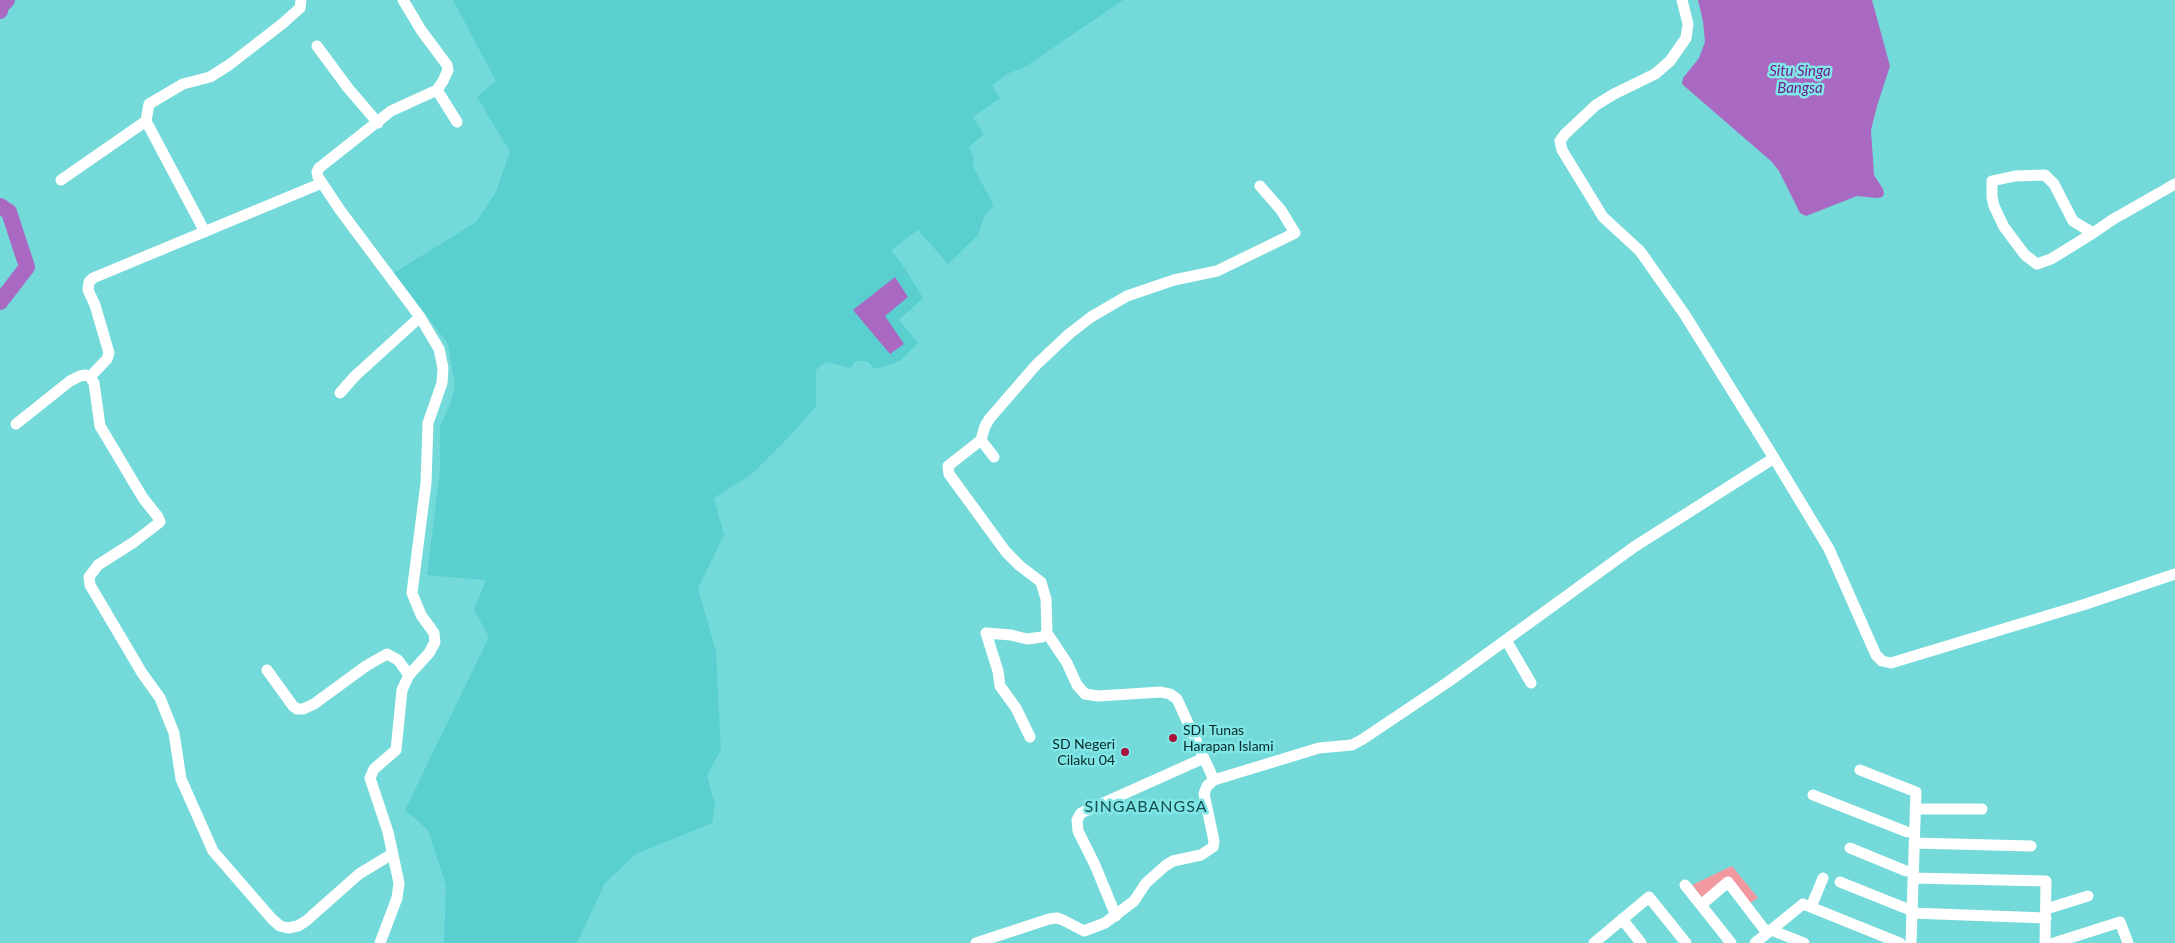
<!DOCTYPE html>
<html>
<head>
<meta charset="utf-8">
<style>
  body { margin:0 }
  canvas { display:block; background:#73d9d9 }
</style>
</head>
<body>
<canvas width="2175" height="943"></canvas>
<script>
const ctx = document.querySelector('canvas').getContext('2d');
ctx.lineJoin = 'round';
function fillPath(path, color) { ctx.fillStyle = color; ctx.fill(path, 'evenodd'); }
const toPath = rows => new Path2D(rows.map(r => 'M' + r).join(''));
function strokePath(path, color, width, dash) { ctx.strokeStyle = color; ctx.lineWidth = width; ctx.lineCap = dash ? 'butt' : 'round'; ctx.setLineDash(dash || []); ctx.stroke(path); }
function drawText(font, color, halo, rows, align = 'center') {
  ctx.font = font + ' Lato,sans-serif'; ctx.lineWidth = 5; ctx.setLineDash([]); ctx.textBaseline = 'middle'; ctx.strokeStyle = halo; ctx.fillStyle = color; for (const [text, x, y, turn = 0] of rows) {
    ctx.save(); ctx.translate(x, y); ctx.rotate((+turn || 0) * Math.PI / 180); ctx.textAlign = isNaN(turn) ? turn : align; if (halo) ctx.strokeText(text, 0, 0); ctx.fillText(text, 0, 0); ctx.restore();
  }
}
fillPath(toPath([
  [453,0,1123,0,1025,67,1009,73,992,85,1000,98,973,117,984,134,969,147,973,156,974,168,994,206,985,214,978,235,948,264,918,230,891,250,904,267,923,298,899,320,918,343,900,361,875,369,867,361,856,361,851,368,826,362,816,370,816,406,789,437,752,474,714,498,724,535,698,588,716,652,721,750,707,775,715,806,712,823,636,854,605,883,577,943,444,943,446,885,428,830,405,810,489,637,474,610,486,580,427,575,440,470,440,427,452,399,455,386,448,344,394,273,476,222,495,194,510,152,477,97,496,81]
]), '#5acfcf');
fillPath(toPath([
  [1732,866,1758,898,1750,903,1730,877,1703,899,1692,885]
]), '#f2999f');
fillPath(toPath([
  [1698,0,1872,0,1890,66,1877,106,1871,130,1874,175,1883,189,1884,194,1882,197,1877,198,1857,196,1806,216,1800,213,1779,171,1772,162,1682,84,1683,78,1699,58,1705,42,1703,21],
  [895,277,908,297,885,316,904,344,890,354,853,310]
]), '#a969c3');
strokePath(toPath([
  [0,11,1,6,7,0],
  [0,206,9,212,27,267,0,302]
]), '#a969c3', 16);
strokePath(toPath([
  [1682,0,1688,24,1686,38,1670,61,1655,74,1614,94,1596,105,1565,134,1560,141,1562,150,1603,217,1640,251,1685,315,1774,458],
  [317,46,348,88,378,123],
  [437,90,457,122],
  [61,180,146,121],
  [205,232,146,121,149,104,183,84,210,77,229,65,282,24,300,8,301,0],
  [2093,233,2073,221,2054,184,2045,175,2015,176,1992,181,1992,197,1994,206,2004,227,2025,255,2037,264,2051,259,2069,248,2093,233,2112,220,2175,184],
  [90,377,107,359,109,353,95,305,88,290,89,282,93,278,322,183],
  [340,393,355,376,420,317],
  [16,424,70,381,80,376,86,375,90,377,94,383,100,426,143,498,158,517,160,522,134,542,98,565,89,577,90,585,142,673,160,698,174,733,181,779,213,851,272,919,280,926,288,928,298,926,306,921,359,874,392,854],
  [981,440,994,457],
  [1506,640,1531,683],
  [267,670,293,706,297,709,303,709,314,704,366,666,387,654,398,660,409,675],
  [1030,737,1016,708,1000,686,998,671,986,633,1011,635,1027,639,1042,637,1047,633],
  [1860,770,1916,792,1911,943],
  [1214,780,1177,699,1170,694,1161,692,1098,696,1085,694,1077,685,1067,663,1047,633,1046,599,1041,582,1020,566,1006,552,949,474,948,466,981,440,985,426,990,418,1036,365,1069,334,1091,317,1127,296,1174,280,1217,271,1295,233,1281,210,1260,186],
  [1813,795,1907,832],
  [1915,809,1982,809],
  [1914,843,2031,846],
  [1850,848,1906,871],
  [1913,878,2046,881,2045,943],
  [1840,882,1905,908],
  [1685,885,1731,943],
  [1701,905,1728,882,1767,933],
  [1811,907,1823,878],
  [2046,909,2088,896],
  [1911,913,2046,918],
  [1116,916,1095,865,1078,831,1077,820,1081,813,1204,758],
  [1622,919,1641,943],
  [1771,930,1804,943],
  [380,943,397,898,399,883,388,832,370,778,374,769,396,750,402,690,409,675,429,653,435,642,434,633,421,615,412,593,426,483,428,423,442,383,443,368,439,349,420,317,340,210,318,177,317,172,319,168,391,111,437,90,443,81,448,70,447,65,421,30,403,0],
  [976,943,1049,919,1057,918,1063,920,1084,931,1105,923,1134,901,1146,883,1165,866,1173,861,1201,855,1213,847,1214,841,1204,794,1207,786,1214,780,1319,748,1352,745,1363,739,1448,682,1634,547,1774,458,1829,549,1876,655,1882,661,1891,663,2086,604,2175,574],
  [1594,943,1649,897,1686,943],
  [1755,943,1803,904,1900,943],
  [2054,943,2120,922,2128,943]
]), '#fff', 11);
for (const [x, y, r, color] of [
  [1173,738,5,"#a91138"],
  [1125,752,5,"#a91138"]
]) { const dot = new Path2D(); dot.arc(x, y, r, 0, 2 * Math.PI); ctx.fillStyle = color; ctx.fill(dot); strokePath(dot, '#80e6e6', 2); }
drawText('14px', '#062828', '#80e6e6', [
  ["SDI Tunas",1183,730],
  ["Harapan Islami",1183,746],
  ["SD Negeri",1115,744,"right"],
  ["Cilaku 04",1115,760,"right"]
], 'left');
drawText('italic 15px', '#711f8d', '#80e6e6', [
  ["Situ Singa",1800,71],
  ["Bangsa",1800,88]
]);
ctx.letterSpacing = '1px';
drawText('16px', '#164f4f', '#80e6e6', [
  ["SINGABANGSA",1146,807]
]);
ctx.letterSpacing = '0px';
</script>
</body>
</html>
